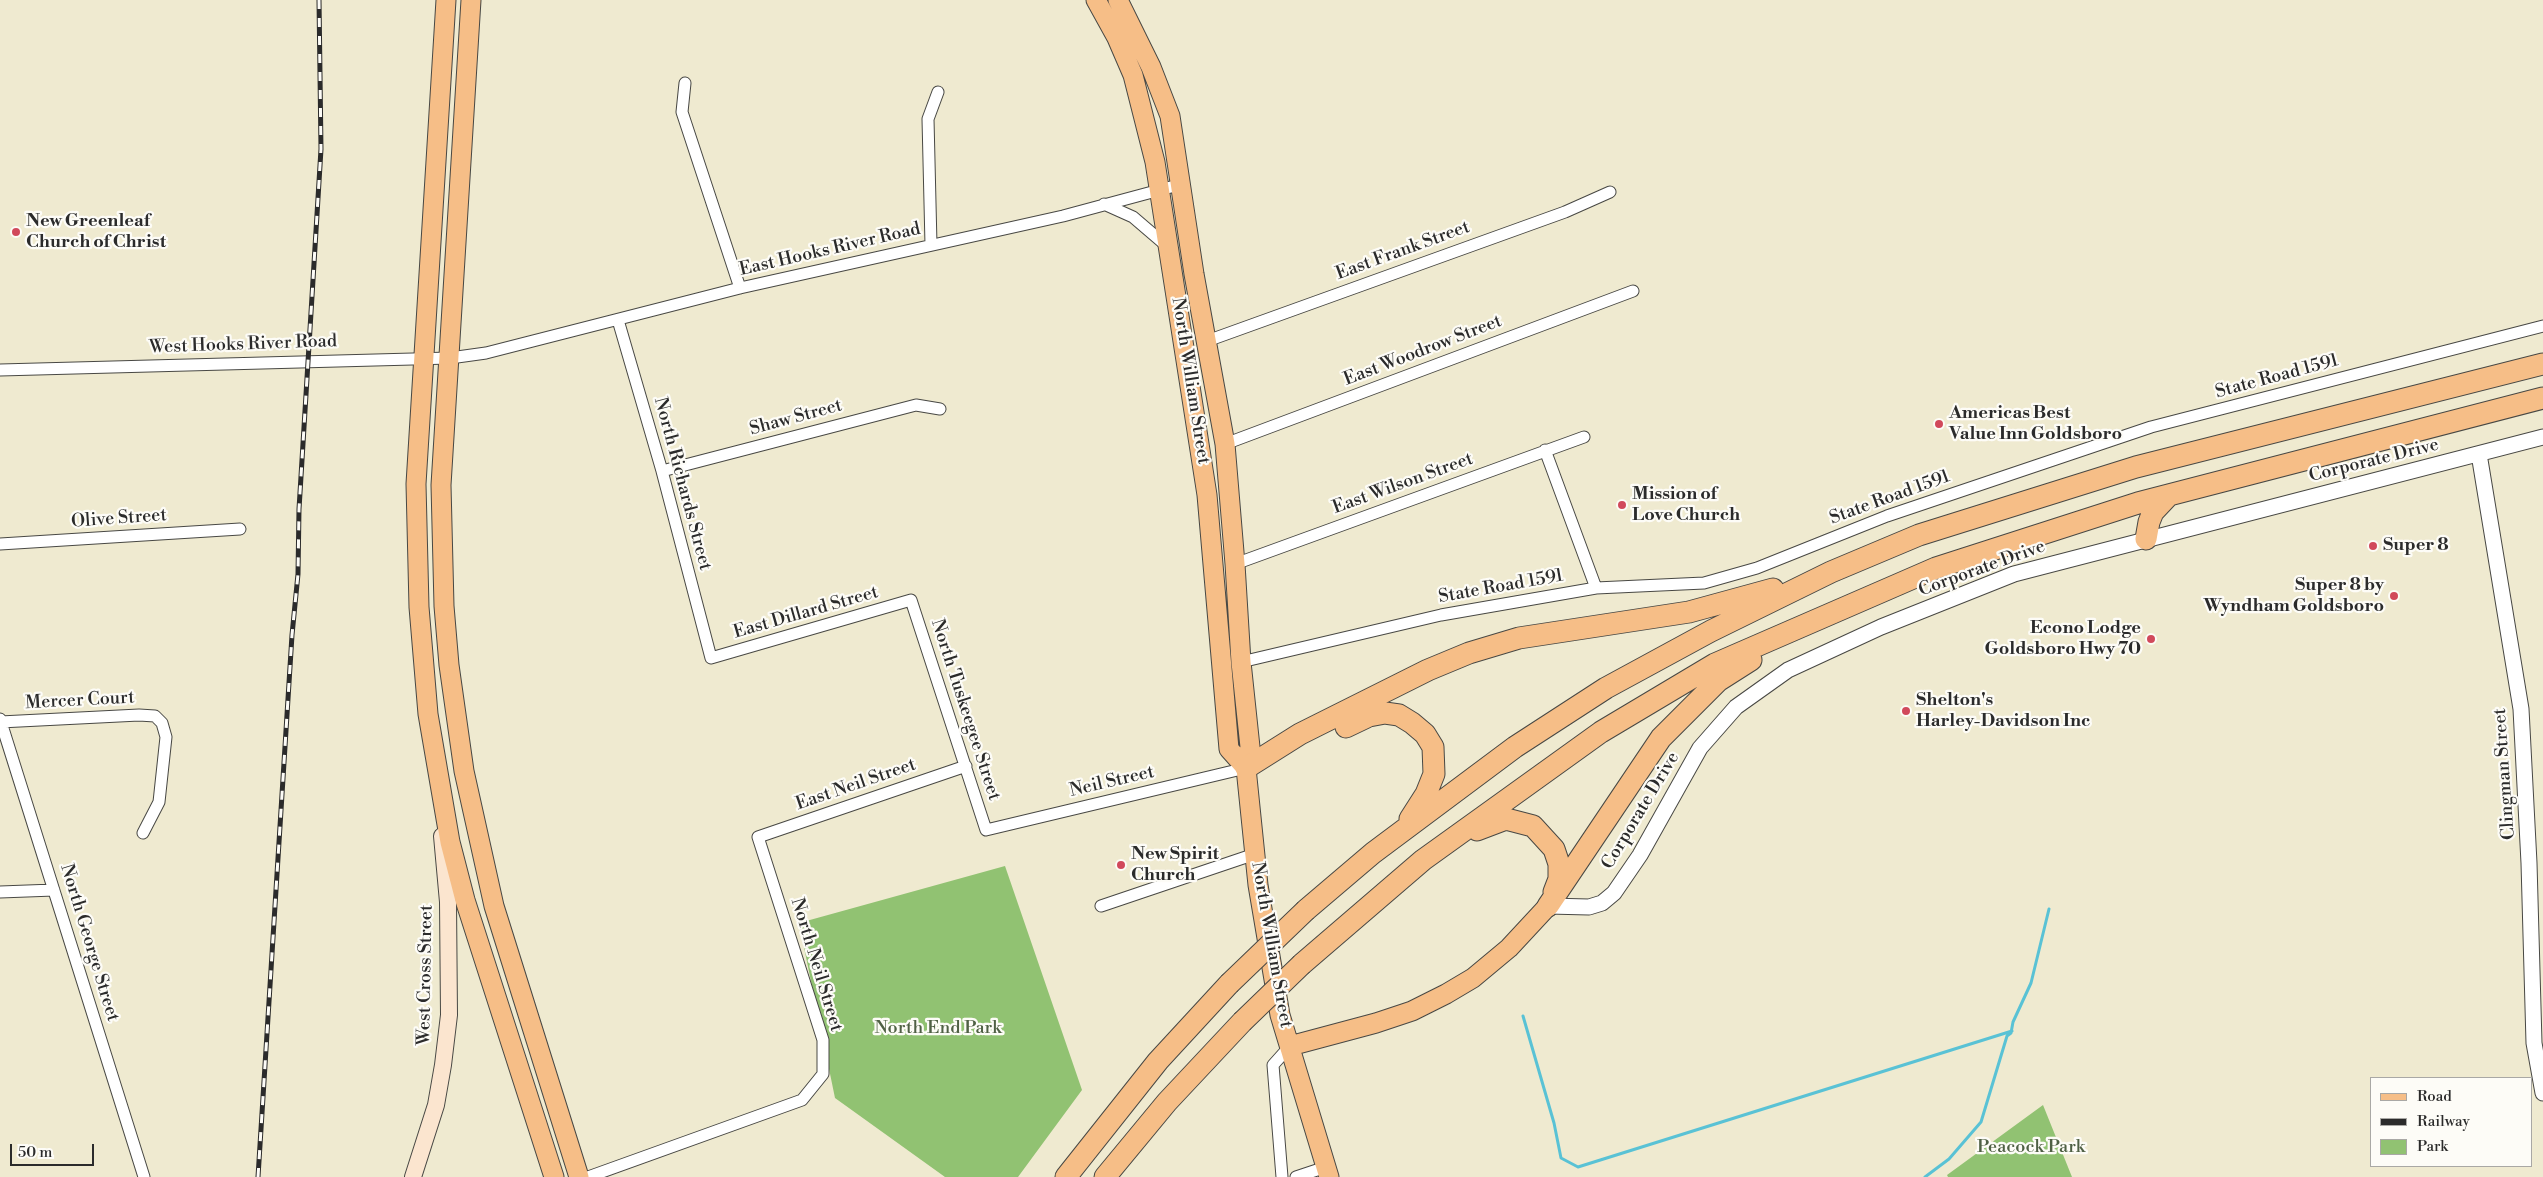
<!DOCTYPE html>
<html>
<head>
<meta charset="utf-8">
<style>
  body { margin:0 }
  #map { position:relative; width:2543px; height:1177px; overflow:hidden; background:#efead0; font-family:"Libre Bodoni",serif }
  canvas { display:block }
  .legend { position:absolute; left:2370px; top:1077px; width:162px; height:90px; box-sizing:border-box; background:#fdfcf7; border:1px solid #a9a8a5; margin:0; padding:6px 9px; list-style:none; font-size:15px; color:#2b2b2b }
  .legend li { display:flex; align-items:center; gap:10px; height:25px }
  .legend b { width:25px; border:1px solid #a9a8a5 }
  .scale { position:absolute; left:10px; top:1144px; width:84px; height:22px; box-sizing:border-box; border:2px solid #2b2b2b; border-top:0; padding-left:6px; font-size:15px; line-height:18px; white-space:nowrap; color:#2b2b2b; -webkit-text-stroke:4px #fdfcf7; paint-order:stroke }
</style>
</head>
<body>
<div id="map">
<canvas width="2543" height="1177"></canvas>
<ul class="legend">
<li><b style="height:6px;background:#f6be87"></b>Road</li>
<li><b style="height:6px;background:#2b2b2b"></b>Railway</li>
<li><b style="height:14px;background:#91c272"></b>Park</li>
</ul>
<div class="scale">50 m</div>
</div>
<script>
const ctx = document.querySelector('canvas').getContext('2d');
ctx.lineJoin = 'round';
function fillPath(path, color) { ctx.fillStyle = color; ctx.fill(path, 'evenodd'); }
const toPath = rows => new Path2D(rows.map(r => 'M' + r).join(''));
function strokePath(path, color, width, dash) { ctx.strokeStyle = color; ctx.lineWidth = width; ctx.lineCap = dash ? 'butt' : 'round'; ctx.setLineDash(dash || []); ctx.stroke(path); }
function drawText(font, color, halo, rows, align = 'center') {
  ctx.font = font + ' "Libre Bodoni",serif'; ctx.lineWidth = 4.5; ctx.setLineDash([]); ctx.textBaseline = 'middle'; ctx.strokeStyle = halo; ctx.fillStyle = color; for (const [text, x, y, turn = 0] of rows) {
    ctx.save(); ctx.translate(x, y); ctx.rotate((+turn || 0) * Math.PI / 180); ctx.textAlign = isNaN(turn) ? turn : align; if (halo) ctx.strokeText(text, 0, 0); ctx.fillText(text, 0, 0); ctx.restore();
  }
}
fillPath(toPath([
  [1005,866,1082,1090,1018,1177,945,1177,835,1098,799,923],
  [2043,1105,2072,1177,1948,1177,1947,1175]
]), '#91c272');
strokePath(toPath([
  [1523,1016,1554,1123,1561,1158,1578,1167,2012,1031],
  [1925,1177,1949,1159,1981,1122,2007,1036,2011,1033,2013,1022,2031,983,2049,909]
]), '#59c2d5', 3);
const minor = toPath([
  [685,83,682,112,740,288],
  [1104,204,1133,217,1168,247],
  [931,245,928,119,938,92],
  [618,320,662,471,711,658,911,600,986,830,1246,768],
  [1207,341,1565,212,1610,192],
  [0,370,450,358,486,353,740,288,1063,216,1182,184],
  [1225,444,1633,291],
  [1545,450,1596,588],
  [662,471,916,405,940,409],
  [0,544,240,529],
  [1235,564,1584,437],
  [1241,662,1441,615,1596,588,1704,583,1757,568,1887,516,2151,427,2543,326],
  [0,719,144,1177],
  [0,722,139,715,155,716,162,723,166,737,159,802,143,833],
  [0,892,54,890],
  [1101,906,1255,854],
  [588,1177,802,1100,823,1074,823,1040,758,837,966,766],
  [1282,1177,1273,1065,1290,1046],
  [1296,1177,1326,1167]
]);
const tertiary = toPath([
  [2479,454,2521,709,2529,863,2534,1043,2543,1093],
  [1548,906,1589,907,1602,903,1614,893,1640,855,1700,748,1736,707,1788,670,1881,627,2014,574,2543,437]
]);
const secondary = toPath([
  [413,1177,436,1105,443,1065,449,1015,448,902,442,836]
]);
const primary = toPath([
  [446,0,416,484,419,607,428,714,450,842,465,900,554,1177],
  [471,0,441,485,444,606,449,665,464,771,494,906,579,1177],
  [1096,0,1117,38,1133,75,1155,162,1207,495,1229,749,1246,768],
  [1118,0,1151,67,1170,116,1194,274,1225,444,1235,564,1241,662,1250,747,1246,768,1258,885,1280,1015,1329,1177],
  [1290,1046,1376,1023,1412,1011,1446,994,1473,978,1509,948,1548,906]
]);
const motorway = toPath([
  [2146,539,2149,522,2153,512,2169,495],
  [1346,727,1369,716,1385,713,1399,715,1412,723,1425,734,1433,747,1434,774,1426,794,1410,819],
  [1246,768,1300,734,1428,670,1469,653,1519,638,1689,612,1773,589],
  [1477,830,1506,819,1533,826,1554,849,1559,864,1559,879,1554,892],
  [1548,906,1661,738,1718,681,1751,660],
  [1306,910,1373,853,1515,747,1606,688,1711,631,1831,572,1919,535,2136,467,2543,364],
  [1302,964,1423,860,1601,732,1715,664,1936,568,2138,503,2543,398],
  [1066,1177,1158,1061,1229,984],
  [1105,1177,1167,1102,1242,1022]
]);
strokePath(minor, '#484844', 13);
strokePath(tertiary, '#484844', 17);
strokePath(secondary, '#484844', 18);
strokePath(primary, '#484844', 21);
strokePath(motorway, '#484844', 23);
strokePath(minor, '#fff', 11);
strokePath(tertiary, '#fff', 15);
strokePath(secondary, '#fbe5cf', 16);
strokePath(primary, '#f6be87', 19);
strokePath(motorway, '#f6be87', 21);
const rail = toPath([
  [258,1177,292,635,298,574,299,509,321,149,319,0]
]);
strokePath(rail, '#2b2b2b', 5);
strokePath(rail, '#fdfcf7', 3, [9]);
const motorwayBridge = toPath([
  [1229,984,1306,910],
  [1242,1022,1302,964]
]);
strokePath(motorwayBridge, '#484844', 23, []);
strokePath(motorwayBridge, '#f6be87', 21);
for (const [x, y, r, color] of [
  [16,232,5,"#d1495b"],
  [1939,424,5,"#d1495b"],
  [1622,505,5,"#d1495b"],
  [2373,546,5,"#d1495b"],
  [2394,596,5,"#d1495b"],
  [2151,639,5,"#d1495b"],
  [1906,711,5,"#d1495b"],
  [1121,865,5,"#d1495b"]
]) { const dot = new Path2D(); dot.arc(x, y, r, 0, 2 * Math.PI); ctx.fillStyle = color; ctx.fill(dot); strokePath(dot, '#fdfcf7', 2); }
drawText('bold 18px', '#2b2b2b', '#fdfcf7', [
  ["New Greenleaf",26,222],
  ["Church of Christ",26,243],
  ["Americas Best",1949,414],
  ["Value Inn Goldsboro",1949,435],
  ["Mission of",1632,495],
  ["Love Church",1632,516],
  ["Super 8",2383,546],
  ["Super 8 by",2384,586,"right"],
  ["Wyndham Goldsboro",2384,607,"right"],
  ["Econo Lodge",2141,629,"right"],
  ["Goldsboro Hwy 70",2141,650,"right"],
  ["Shelton's",1916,701],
  ["Harley-Davidson Inc",1916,722],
  ["New Spirit",1131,855],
  ["Church",1131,876]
], 'left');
drawText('18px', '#2b2b2b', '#fdfcf7', [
  ["East Hooks River Road",830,250,-13],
  ["East Frank Street",1403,251,-20],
  ["West Hooks River Road",243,345,-2],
  ["East Woodrow Street",1423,351,-21],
  ["State Road 1591",2277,377,-15],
  ["North William Street",1190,381,81],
  ["Shaw Street",796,418,-15],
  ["Corporate Drive",2374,461,-14],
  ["North Richards Street",682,484,75],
  ["East Wilson Street",1403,484,-20],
  ["State Road 1591",1890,498,-20],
  ["Olive Street",119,519,-4],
  ["Corporate Drive",1982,569,-20],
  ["State Road 1591",1501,587,-10],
  ["East Dillard Street",806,613,-16],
  ["Mercer Court",80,701,-3],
  ["North Tuskeegee Street",965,710,72],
  ["Clingman Street",2505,774,-94],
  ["Neil Street",1112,782,-13],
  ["East Neil Street",856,785,-19],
  ["Corporate Drive",1641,811,-59],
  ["North George Street",89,943,73],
  ["North William Street",1271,945,80],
  ["North Neil Street",816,965,73],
  ["West Cross Street",426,975,-89]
]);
drawText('18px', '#4f6044', '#fdfcf7', [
  ["North End Park",938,1029],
  ["Peacock Park",2031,1148]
]);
</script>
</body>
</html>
